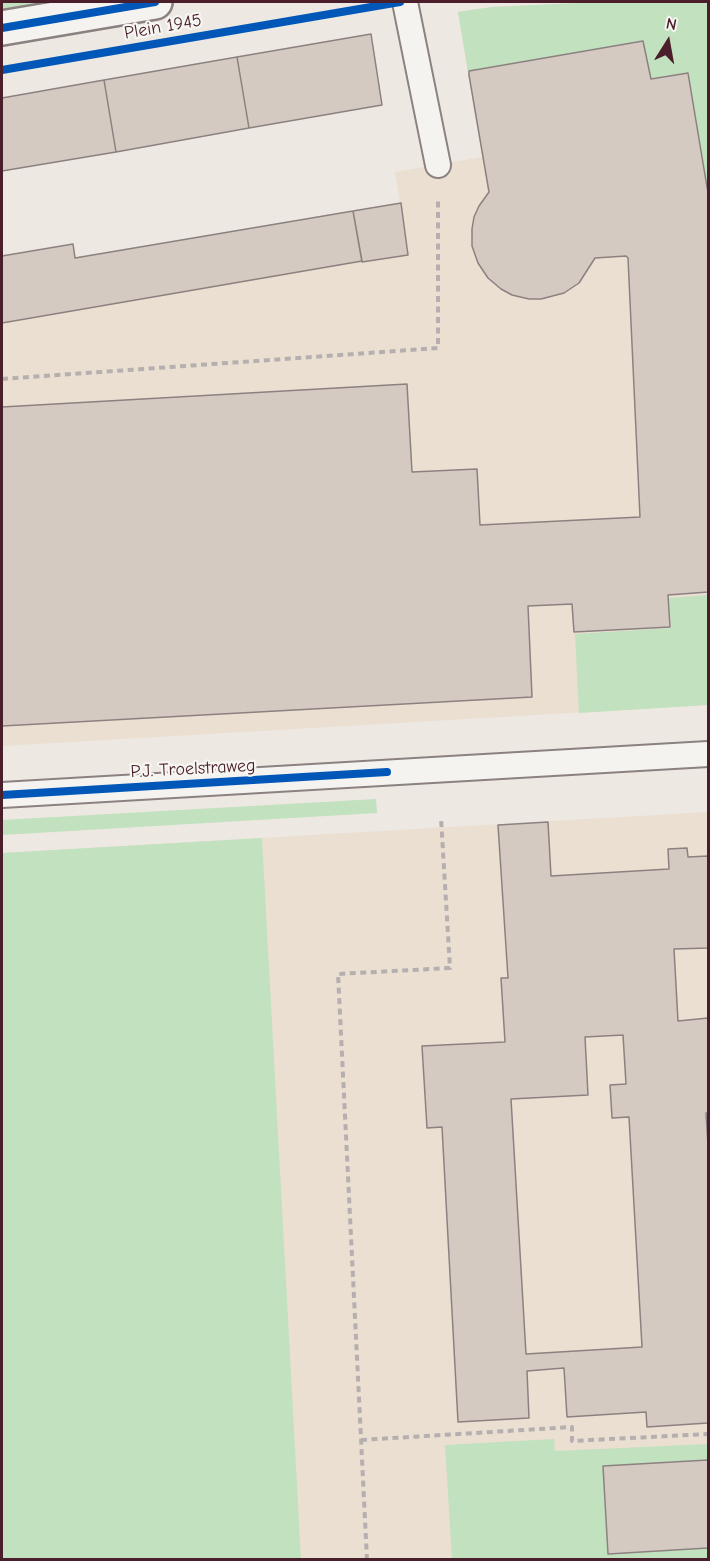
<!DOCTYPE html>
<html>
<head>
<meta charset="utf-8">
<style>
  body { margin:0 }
  #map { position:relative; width:710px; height:1561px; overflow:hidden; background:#ede8e2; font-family:"Comic Neue",sans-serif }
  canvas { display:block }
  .frame { position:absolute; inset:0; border:3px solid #4a1f2b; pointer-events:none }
  .north { position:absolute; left:638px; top:12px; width:60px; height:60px; -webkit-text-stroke:4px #f6f6f2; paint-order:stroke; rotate:11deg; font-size:16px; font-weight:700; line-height:24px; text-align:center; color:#4a1f2b }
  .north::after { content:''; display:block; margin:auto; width:21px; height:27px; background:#4a1f2b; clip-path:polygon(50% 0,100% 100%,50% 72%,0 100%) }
</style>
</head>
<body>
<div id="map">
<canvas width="710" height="1561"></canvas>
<div class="frame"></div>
<div class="north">N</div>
</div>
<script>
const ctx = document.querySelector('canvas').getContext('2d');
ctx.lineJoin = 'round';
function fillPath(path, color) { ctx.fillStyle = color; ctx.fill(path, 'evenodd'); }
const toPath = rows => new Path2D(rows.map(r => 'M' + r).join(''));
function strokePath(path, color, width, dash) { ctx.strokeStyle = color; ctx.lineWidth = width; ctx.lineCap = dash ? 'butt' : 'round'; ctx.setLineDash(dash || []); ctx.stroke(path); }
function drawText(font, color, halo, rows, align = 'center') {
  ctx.font = font + ' "Comic Neue",sans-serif'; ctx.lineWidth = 4.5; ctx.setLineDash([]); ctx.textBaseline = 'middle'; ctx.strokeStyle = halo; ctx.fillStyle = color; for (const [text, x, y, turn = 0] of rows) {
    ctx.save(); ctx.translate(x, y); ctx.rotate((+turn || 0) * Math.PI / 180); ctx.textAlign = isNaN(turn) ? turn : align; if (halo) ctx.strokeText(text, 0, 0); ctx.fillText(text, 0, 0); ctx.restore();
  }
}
fillPath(toPath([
  [598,2,698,2,708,4,708,705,2,746,2,256,73,244,76,257,400,203,395,172,482,157,458,12,492,7],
  [708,812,708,1559,2,1560,2,853]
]), '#ebdfd2');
fillPath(toPath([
  [2,2,58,2,2,11],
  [598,2,698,2,708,4,708,193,687,73,651,79,643,42,468,72,458,12,492,7],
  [708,595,708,705,579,713,575,634,671,628,669,598],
  [376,799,377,813,2,835,2,820],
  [262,838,301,1559,2,1559,2,853],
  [554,1439,555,1451,708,1444,708,1559,452,1559,445,1445]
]), '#c2e1bf');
const building = toPath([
  [371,34,382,105,249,128,237,57,371,34],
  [643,41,651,79,688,73,708,193,708,592,668,595,670,627,574,632,572,604,528,606,532,697,2,726,2,407,407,384,412,472,477,469,480,525,640,517,628,258,626,256,595,258,579,283,564,293,541,299,529,299,512,295,501,289,488,278,478,263,472,246,472,229,474,217,479,206,489,192,469,75,469,71,643,41],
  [237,57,249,128,116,152,104,80,237,57],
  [104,80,116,152,2,171,2,98,104,80],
  [401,203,408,255,362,262,353,211,401,203],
  [353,211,362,261,2,323,2,256,73,244,75,258,353,211],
  [548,822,551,876,669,869,668,849,687,848,688,857,708,856,708,948,674,949,678,1021,708,1018,708,1113,706,1113,708,1145,708,1423,647,1427,646,1412,567,1417,564,1368,527,1371,529,1418,458,1422,442,1127,427,1128,422,1046,505,1042,501,978,508,978,498,825,548,822],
  [623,1035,626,1084,610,1085,612,1118,629,1117,642,1347,526,1354,511,1099,588,1095,585,1037,623,1035],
  [708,1460,708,1548,608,1554,603,1466,708,1460]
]);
fillPath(building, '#d5cac1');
strokePath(building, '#8c8181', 1.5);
const lane = toPath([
  [405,2,438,165],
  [2,795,708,754]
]);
const secondary = toPath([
  [2,28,155,2]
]);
strokePath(lane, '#8c8181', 28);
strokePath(secondary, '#8c8181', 38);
strokePath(toPath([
  [2,379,438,348,438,201],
  [361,1440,572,1427,572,1441,708,1434],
  [367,1560,338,974,450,968,441,818]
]), '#b5b0af', 4, [6, 4.5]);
strokePath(lane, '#f4f3f0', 24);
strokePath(secondary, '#f4f3f0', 33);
strokePath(toPath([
  [2,28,155,2],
  [2,70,400,2],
  [2,795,387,772]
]), '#0057b8', 8);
drawText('18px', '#4a1f2b', '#f6f6f2', [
  ["Plein 1945",163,27,-10],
  ["P.J. Troelstraweg",193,769,-3]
]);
</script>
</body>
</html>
